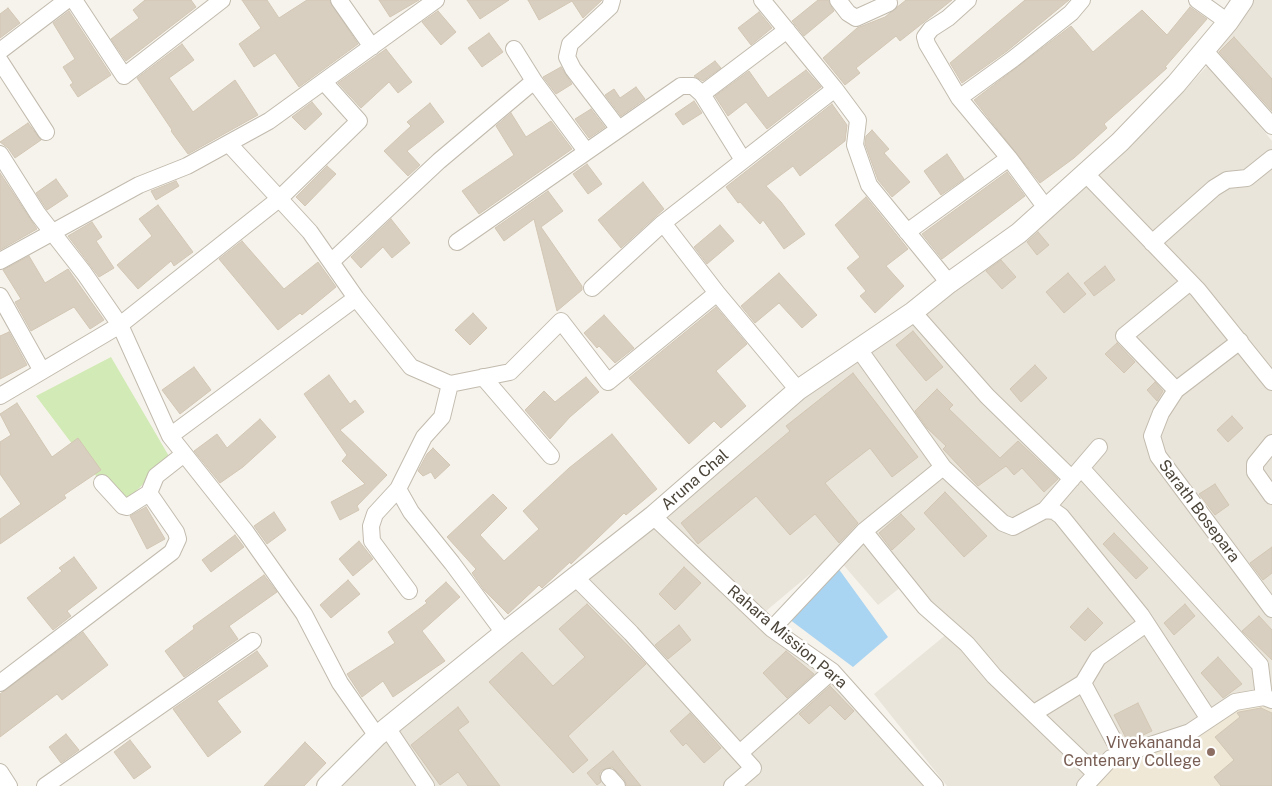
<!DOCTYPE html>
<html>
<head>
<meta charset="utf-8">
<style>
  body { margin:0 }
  canvas { display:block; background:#f6f3ec }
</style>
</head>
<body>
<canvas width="1272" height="786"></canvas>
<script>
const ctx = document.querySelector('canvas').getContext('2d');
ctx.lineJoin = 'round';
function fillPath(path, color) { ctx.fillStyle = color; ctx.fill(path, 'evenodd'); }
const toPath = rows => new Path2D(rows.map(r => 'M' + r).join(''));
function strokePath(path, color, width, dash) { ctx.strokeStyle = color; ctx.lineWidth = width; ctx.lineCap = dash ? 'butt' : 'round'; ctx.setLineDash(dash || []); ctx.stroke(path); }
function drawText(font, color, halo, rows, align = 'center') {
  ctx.font = font + ' "Public Sans",sans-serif'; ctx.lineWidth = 5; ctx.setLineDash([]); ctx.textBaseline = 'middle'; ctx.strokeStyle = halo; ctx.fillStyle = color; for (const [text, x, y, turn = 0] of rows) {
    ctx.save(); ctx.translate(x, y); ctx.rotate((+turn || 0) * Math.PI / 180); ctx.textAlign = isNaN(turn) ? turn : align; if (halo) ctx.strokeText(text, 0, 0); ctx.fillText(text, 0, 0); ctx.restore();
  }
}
fillPath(toPath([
  [1250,0,1272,0,1272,117,1215,50],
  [1209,64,1272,141,1272,691,1267,689,1185,727,1080,786,947,786,874,694,948,633,901,587,878,605,834,554,766,611,662,518,798,396,1026,237,1157,120],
  [650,525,757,618,859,697,931,786,434,786,396,731],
  [384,739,416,786,335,786]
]), '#eae5da');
fillPath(toPath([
  [1267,705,1272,706,1272,786,1092,786,1116,762,1241,707]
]), '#efe8d6');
fillPath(toPath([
  [111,357,170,458,132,495,124,513,36,396]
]), '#d2eab5');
fillPath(toPath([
  [838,568,888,637,853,667,785,616]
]), '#a9d4f2');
const building = toPath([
  [145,0,191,0,196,7,126,61,111,39,139,18,133,10,145,0],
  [242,0,267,0,279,18,307,0,329,0,358,44,299,87,275,53,254,67,239,44,261,28,242,0],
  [379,0,419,0,390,17,379,0],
  [467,0,509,0,480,19,467,0],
  [528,0,602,0,583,18,572,1,539,20,528,0],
  [818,0,828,0,834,11,804,36,792,21,818,0],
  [906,0,952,0,900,41,896,36,856,68,860,73,845,85,823,58,857,28,885,17,906,0],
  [1025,0,1069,0,1007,51,962,83,950,63,1025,0],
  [1190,7,1207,19,1165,67,1167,68,1104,124,1107,128,1074,158,1040,183,974,100,1071,26,1093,52,1142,10,1167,35,1190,7],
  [8,8,20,23,0,38,0,14,8,8],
  [69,11,111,75,78,97,70,85,73,83,63,67,75,59,53,23,69,11],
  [438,11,456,32,441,45,422,22,438,11],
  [759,12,772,28,751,45,738,28,759,12],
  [489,33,503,52,482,67,468,48,489,33],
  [1234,37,1272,79,1272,111,1219,52,1234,37],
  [182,44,194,60,169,78,193,112,235,80,258,115,188,154,171,131,172,130,137,78,182,44],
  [386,49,412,82,398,93,389,82,361,108,338,83,386,49],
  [715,61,721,68,703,81,694,76,715,61],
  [561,67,572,84,556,94,543,77,561,67],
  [806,70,821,87,767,129,746,102,728,116,715,96,749,71,768,98,806,70],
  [636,87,645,99,621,116,605,95,614,89,620,98,636,87],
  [694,101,702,113,683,125,675,114,694,101],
  [312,102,322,114,305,130,292,117,312,102],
  [430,103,444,122,407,151,420,165,408,176,384,151,411,126,407,122,430,103],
  [832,104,847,125,845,141,800,176,793,166,766,186,781,202,805,234,784,249,763,220,760,224,740,202,738,203,726,187,832,104],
  [591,109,605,127,589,138,575,119,591,109],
  [511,113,526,137,551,121,572,149,479,214,462,191,514,155,496,126,511,113],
  [28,123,41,140,15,158,8,148,0,142,28,123],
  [872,130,889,149,884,153,910,182,892,197,878,180,865,144,866,136,872,130],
  [947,154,964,179,941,195,924,171,947,154],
  [587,164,602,184,588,194,573,174,587,164],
  [327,166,336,174,305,206,296,197,327,166],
  [1007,172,1025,196,942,259,922,234,1007,172],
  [0,173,37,229,0,250,0,173],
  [56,179,68,196,47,210,36,193,56,179],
  [176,181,179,186,156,200,151,191,176,181],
  [643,182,664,209,621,248,598,220,643,182],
  [548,191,563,211,541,227,582,286,582,290,557,311,534,219,504,241,495,228,548,191],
  [866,197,908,249,886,266,904,286,875,313,860,296,866,291,847,268,860,257,835,225,866,197],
  [158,205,193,252,174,266,171,261,138,289,117,265,152,236,139,219,158,205],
  [391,219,410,243,392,258,383,247,361,268,351,257,391,219],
  [92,222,102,237,96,241,114,268,99,277,68,236,92,222],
  [720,225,734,241,707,264,694,247,720,225],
  [1038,232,1049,245,1037,255,1027,242,1038,232],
  [242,241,284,289,318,262,336,287,302,315,300,313,278,330,219,259,242,241],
  [29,256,45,283,68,269,104,320,90,329,74,307,31,331,15,302,21,299,3,270,29,256],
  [1001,260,1016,277,1002,289,986,271,1001,260],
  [1105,266,1115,280,1094,296,1084,283,1105,266],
  [779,273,817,315,802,328,779,303,755,323,741,306,779,273],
  [1068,273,1086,294,1064,313,1046,292,1068,273],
  [716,307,747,344,716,371,746,406,721,428,714,421,689,444,629,378,716,307],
  [473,313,487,328,470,345,455,330,473,313],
  [604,315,634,348,615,363,599,346,597,348,584,333,604,315],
  [913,331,943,367,926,381,896,345,913,331],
  [9,332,27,365,0,379,0,336,9,332],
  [1117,343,1135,362,1124,373,1105,354,1117,343],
  [1035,365,1047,378,1021,402,1010,389,1035,365],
  [194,367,211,390,180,414,162,390,194,367],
  [853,373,918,457,892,477,870,448,825,483,858,523,839,543,815,514,790,535,756,496,698,544,681,523,790,431,786,426,853,373],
  [329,375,350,404,355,400,364,412,340,430,387,475,357,506,359,510,340,520,331,502,365,484,342,461,347,455,304,394,329,375],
  [586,377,599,392,570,417,550,439,525,410,544,391,555,402,586,377],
  [1155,382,1163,391,1157,401,1147,390,1155,382],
  [937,389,953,405,949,409,1000,458,1018,441,1058,479,1044,492,1022,468,1014,475,1006,466,978,486,943,449,946,446,927,428,915,411,937,389],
  [17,403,52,457,78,438,101,470,64,495,66,498,0,544,0,519,21,504,0,474,0,442,11,435,0,414,17,403],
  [1232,416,1243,428,1228,442,1217,430,1232,416],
  [260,419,276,437,243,467,220,483,194,451,217,434,227,448,260,419],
  [612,434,657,489,626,515,624,513,571,564,570,562,542,588,539,585,508,614,484,590,472,573,476,569,447,537,493,494,507,508,480,535,504,561,539,529,523,511,569,468,612,434],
  [433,448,450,465,435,479,431,472,423,476,418,471,427,454,433,448],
  [1215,484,1229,505,1215,515,1199,494,1215,484],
  [945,492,987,536,964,557,924,513,945,492],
  [146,507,165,539,147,549,130,516,146,507],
  [274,512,286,530,267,544,254,526,274,512],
  [901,514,915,529,892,550,879,533,901,514],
  [1114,533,1148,568,1136,579,1103,544,1114,533],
  [235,535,244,547,211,572,202,560,235,535],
  [359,541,373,559,353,576,339,559,359,541],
  [1272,547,1272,573,1263,580,1250,563,1272,547],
  [74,557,97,588,67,611,71,616,53,630,27,598,62,571,59,568,74,557],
  [684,567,701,583,675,610,659,594,684,567],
  [264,575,277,592,229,626,238,639,184,677,165,651,194,629,193,626,264,575],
  [348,580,360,594,331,618,320,605,348,580],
  [446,582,460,597,422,631,445,661,393,697,383,681,362,697,347,674,395,643,388,632,427,603,425,601,446,582],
  [587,604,646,664,568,736,588,760,573,773,489,682,522,652,553,686,585,657,559,629,587,604],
  [1185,604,1195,616,1174,635,1164,623,1185,604],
  [1088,608,1103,623,1085,641,1070,627,1088,608],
  [1259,616,1272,630,1272,660,1242,631,1259,616],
  [679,625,691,640,668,659,655,645,679,625],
  [83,632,108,665,62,700,57,694,0,737,0,694,83,632],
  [257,651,268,666,217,701,241,732,208,757,173,709,257,651],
  [786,651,814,674,787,698,763,673,786,651],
  [1218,657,1242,684,1223,698,1201,673,1218,657],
  [830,686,854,711,845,720,830,705,809,724,799,714,830,686],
  [1138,703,1152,731,1128,742,1114,715,1138,703],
  [458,707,469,722,458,730,500,786,468,786,458,772,440,785,411,745,458,707],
  [1261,708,1272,713,1272,786,1221,786,1214,777,1234,760,1215,737,1240,717,1237,713,1239,712,1261,708],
  [690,713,721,748,704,763,686,743,683,746,670,731,690,713],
  [66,734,79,750,61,763,49,747,66,734],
  [130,740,151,767,134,779,114,752,130,740],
  [305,742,326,763,304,786,264,786,305,742],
  [613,751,623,764,641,786,627,786,624,779,612,767,602,770,599,774,601,782,597,785,587,773,613,751]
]);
fillPath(building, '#d8cfc1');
strokePath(building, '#d3c7b4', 1);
const minor = toPath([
  [74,0,124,76,222,0],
  [339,0,372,47],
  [612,0,610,7,570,44,567,57,573,69,618,128],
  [838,0,848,13,856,18,889,3],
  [968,0,948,18,931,29,925,37,927,44,959,98,1009,158,1046,208],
  [1197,0,1228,22],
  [514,49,534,81,586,151],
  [0,51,67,0],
  [1205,51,1272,126],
  [0,61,46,132],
  [835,89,858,120,855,145,869,185,949,283],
  [702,94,787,30],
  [959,98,1013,59,1071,13,1082,0],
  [229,144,310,232,356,298,411,367,450,384,510,372,561,321,608,382,717,293],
  [0,154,38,214,84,273,120,325,279,199,359,121,324,82],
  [1085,173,1198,290,1272,382],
  [663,223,835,89,762,0],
  [907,232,1009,158],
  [457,242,681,86,693,86,702,94,743,160],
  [1152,243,1214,188,1227,180,1247,178,1272,158],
  [0,261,139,185,187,166,269,121,436,0],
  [331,262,439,161,534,81],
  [1190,282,1124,336,1176,390,1161,413,1152,436,1158,456,1272,609],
  [592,288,663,223,717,293,798,390],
  [0,296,42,371],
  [913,312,987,396,1072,479],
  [858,348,943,467,1003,523,1013,527,1045,510,1054,511,1061,516,1141,615,1209,719],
  [483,377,551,456],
  [450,384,442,417,424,437,398,489,411,512,452,563,504,633],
  [1176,390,1240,341],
  [0,396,120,325,170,436,246,532,304,614,340,683,377,736],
  [170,436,356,298],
  [1272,443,1255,464,1255,472,1272,496],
  [1081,468,1260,665,1264,697],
  [102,483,123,506,127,507,149,493],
  [398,489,375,514,371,526,372,541,409,591],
  [1045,510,1099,447],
  [653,516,772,629,832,671,935,786],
  [864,531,925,607,967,644,994,676,1096,774],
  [575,577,631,633,753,768,732,786],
  [772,629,864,531,943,467],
  [0,683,172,552,178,539,176,532,149,493,156,476,184,454],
  [1083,683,1121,754],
  [1034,713,1083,683,1098,658,1146,624],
  [388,729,426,786],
  [741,752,832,671],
  [0,772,9,786],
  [609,777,617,786],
  [45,786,253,641],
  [1085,786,1111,758,1190,732,1235,702,1264,697,1272,700]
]);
const tertiary = toPath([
  [327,786,377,736,504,633,653,516,798,390,913,312,949,283,1019,233,1120,142,1176,84,1228,22,1243,0]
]);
strokePath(minor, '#c2bbae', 18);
strokePath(tertiary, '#c2bbae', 22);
strokePath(minor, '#fff', 16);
strokePath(tertiary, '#fff', 20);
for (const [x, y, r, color] of [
  [1211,752,5,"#8d6e63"]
]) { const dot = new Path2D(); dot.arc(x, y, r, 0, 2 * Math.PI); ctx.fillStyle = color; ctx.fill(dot); strokePath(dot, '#fff', 2); }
drawText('16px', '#4b4439', '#fff', [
  ["Aruna Chal",695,480,-41],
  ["Sarath Bosepara",1199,511,53],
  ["Rahara Mission Para",787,637,40]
]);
drawText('16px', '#785e54', '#fff', [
  ["Vivekananda",1201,743],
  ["Centenary College",1201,761]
], 'right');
</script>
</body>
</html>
